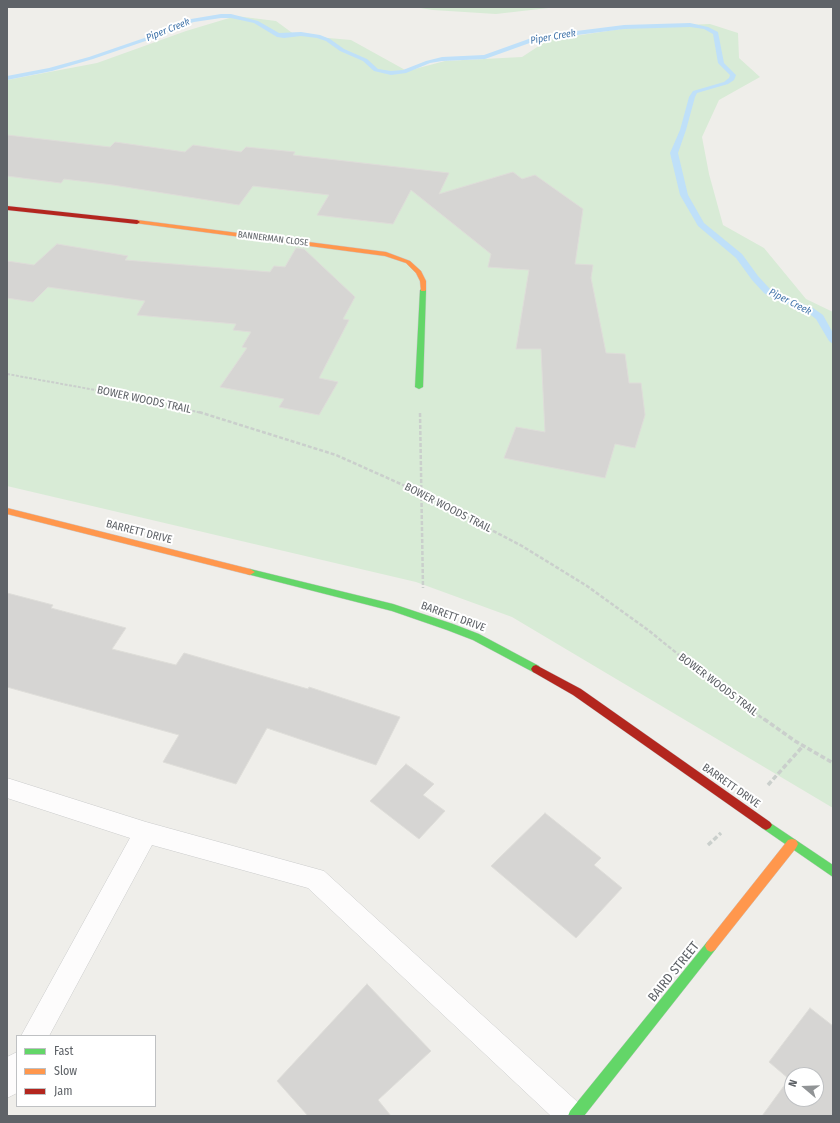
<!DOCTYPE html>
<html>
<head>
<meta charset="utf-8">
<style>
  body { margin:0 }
  #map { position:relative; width:840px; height:1123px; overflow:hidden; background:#efeeea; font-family:"Fira Sans Condensed",sans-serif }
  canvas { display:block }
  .frame { position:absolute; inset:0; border:8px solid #5f6368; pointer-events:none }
  .legend { position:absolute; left:16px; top:1035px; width:140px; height:72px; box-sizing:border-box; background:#fff; border:1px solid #bfc1c3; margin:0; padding:5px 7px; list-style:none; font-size:12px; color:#5f6368 }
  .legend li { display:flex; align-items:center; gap:8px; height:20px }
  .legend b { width:20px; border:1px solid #bfc1c3 }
  .north { position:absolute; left:784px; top:1067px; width:40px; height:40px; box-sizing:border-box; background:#fff; border:1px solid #bfc1c3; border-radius:50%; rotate:289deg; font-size:11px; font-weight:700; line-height:16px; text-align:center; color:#5f6368 }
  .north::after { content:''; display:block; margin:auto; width:14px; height:18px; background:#919496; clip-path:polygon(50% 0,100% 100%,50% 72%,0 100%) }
</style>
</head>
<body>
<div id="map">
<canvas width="840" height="1123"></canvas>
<div class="frame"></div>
<ul class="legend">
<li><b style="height:5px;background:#63d668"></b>Fast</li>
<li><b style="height:5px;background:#ff974d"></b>Slow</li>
<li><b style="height:5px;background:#b3261e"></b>Jam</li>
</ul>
<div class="north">N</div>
</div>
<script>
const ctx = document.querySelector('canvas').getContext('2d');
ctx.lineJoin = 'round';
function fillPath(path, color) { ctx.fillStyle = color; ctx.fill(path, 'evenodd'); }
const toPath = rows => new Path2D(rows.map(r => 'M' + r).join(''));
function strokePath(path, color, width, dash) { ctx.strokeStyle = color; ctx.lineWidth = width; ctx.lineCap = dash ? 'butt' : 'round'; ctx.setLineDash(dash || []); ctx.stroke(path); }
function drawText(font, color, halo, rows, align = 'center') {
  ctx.font = font + ' "Fira Sans Condensed",sans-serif'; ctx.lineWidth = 4; ctx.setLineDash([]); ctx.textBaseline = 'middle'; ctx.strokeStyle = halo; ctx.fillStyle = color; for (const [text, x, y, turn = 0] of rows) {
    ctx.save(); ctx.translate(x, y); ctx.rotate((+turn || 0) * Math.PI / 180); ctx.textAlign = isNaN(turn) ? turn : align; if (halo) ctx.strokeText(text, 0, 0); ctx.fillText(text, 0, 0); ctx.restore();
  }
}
fillPath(toPath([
  [414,7,557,7,496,14,433,10],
  [236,16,276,21,295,35,351,40,407,71,445,61,522,57,548,40,634,27,710,24,738,33,739,58,760,77,719,100,702,137,709,174,723,225,764,248,806,299,833,312,833,808,512,617,416,582,7,486,7,80,97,63,186,31]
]), '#d8ebd6');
fillPath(toPath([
  [221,14,231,14,258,21,279,33,301,32,320,35,330,39,344,49,367,59,378,69,391,71,403,70,426,61,442,57,484,55,537,36,624,25,690,23,708,27,718,32,724,63,736,75,734,80,728,84,697,93,695,97,686,130,678,153,688,195,704,223,742,254,758,276,770,289,778,294,813,308,823,315,833,333,833,344,829,341,816,319,807,312,772,298,764,293,752,280,736,258,698,226,680,195,670,153,680,130,689,97,693,91,724,82,729,78,730,75,718,63,713,34,704,29,690,27,624,29,538,40,485,59,442,61,430,63,406,73,391,75,374,71,363,61,340,51,326,41,317,38,301,36,284,38,277,37,254,23,231,18,221,18,194,22,174,28,160,36,93,59,52,71,7,80,7,76,49,68,89,57,156,34,170,26,191,19,221,14]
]), '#bfe0f9');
const building = toPath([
  [7,135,110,147,115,142,185,152,193,145,241,152,246,147,295,152,293,155,449,173,439,194,513,172,522,179,535,175,583,209,575,264,593,265,591,278,606,353,625,354,629,383,641,383,645,415,635,448,615,444,605,478,504,458,516,427,545,432,541,349,516,349,529,270,488,267,491,254,411,190,393,224,317,215,329,195,253,186,239,205,113,185,64,179,61,183,7,176,7,135],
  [57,244,128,256,125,260,270,272,274,266,285,267,296,248,304,249,355,297,343,319,349,320,319,378,338,382,319,415,279,407,284,399,220,387,247,348,242,347,251,332,233,330,236,324,137,315,145,301,48,287,33,302,7,298,7,261,34,265,57,244],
  [7,593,53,605,51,608,126,628,112,649,176,665,184,653,308,689,309,687,400,717,376,765,267,728,236,784,163,762,179,735,7,687,7,593],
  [406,764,434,784,423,795,445,811,419,839,370,801,406,764],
  [545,813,601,858,594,865,622,888,576,938,491,866,545,813],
  [367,984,431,1051,378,1100,391,1116,308,1116,277,1081,367,984],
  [810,1008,833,1026,833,1116,762,1116,789,1079,769,1062,810,1008],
  [792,1075,816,1075,816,1099,792,1099,792,1075]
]);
fillPath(building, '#d6d5d3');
strokePath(building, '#deddd9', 1);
const lane = toPath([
  [7,778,146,822,324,871,582,1106,586,1116,551,1116,308,888,152,845,49,1036,21,1036,130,838,7,798,7,778],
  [17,1052,17,1093,7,1098,7,1057,17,1052]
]);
const fast = toPath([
  [423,288,426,290,423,387,419,389,415,387,420,290,423,288],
  [250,569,393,604,453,624,479,634,539,666,541,669,539,672,536,673,533,672,473,640,447,630,392,611,247,574,245,572,247,570,250,569],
  [766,820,833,865,833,877,762,828,760,825,762,822,766,820],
  [711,940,715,942,717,946,715,950,584,1116,568,1116,570,1111,707,942,711,940]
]);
const slow = toPath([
  [137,220,386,252,410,261,421,271,426,281,426,290,425,291,421,291,420,281,416,273,406,263,385,256,135,223,134,222,137,220],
  [7,508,250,569,255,572,250,575,7,514,7,508],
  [792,839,796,840,798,844,796,848,715,950,711,952,707,950,705,946,707,942,788,840,792,839]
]);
const jam = toPath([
  [7,206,137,220,140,222,137,224,7,210,7,206],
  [536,665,581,689,770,822,772,825,770,828,766,830,762,828,573,695,533,672,531,669,533,666,536,665]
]);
strokePath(lane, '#cbcccc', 1);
strokePath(fast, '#cacacb', 1);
strokePath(slow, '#cacacb', 1);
strokePath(jam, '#cacacb', 1);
strokePath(toPath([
  [7,374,134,397,202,413]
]), '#cacfcc', 2, [3, 1.5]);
strokePath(toPath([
  [199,412,336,455,421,493,522,546,587,586,648,630,720,688,765,720],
  [420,413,423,588]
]), '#cacfcc', 2.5, [4, 2]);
strokePath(toPath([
  [764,719,795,741,833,763],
  [768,785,803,746],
  [708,845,721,833]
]), '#cacfcc', 3.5, [5, 2.5]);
fillPath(lane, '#fdfcfc');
fillPath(fast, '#63d668');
fillPath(slow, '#ff974d');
fillPath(jam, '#b3261e');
drawText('9px', '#5f6368', '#fff', [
  ["BANNERMAN CLOSE",273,239,7]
]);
drawText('italic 10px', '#4174aa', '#fff', [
  ["Piper Creek",168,30,-22],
  ["Piper Creek",553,37,-10],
  ["Piper Creek",790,302,27]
]);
drawText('11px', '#5f6368', '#fff', [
  ["BOWER WOODS TRAIL",144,400,12],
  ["BOWER WOODS TRAIL",448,508,27],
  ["BARRETT DRIVE",139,532,14],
  ["BARRETT DRIVE",453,617,20],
  ["BOWER WOODS TRAIL",718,685,37],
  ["BARRETT DRIVE",731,786,35]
]);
drawText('13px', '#5f6368', '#fff', [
  ["BAIRD STREET",674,972,-51]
]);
</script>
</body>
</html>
